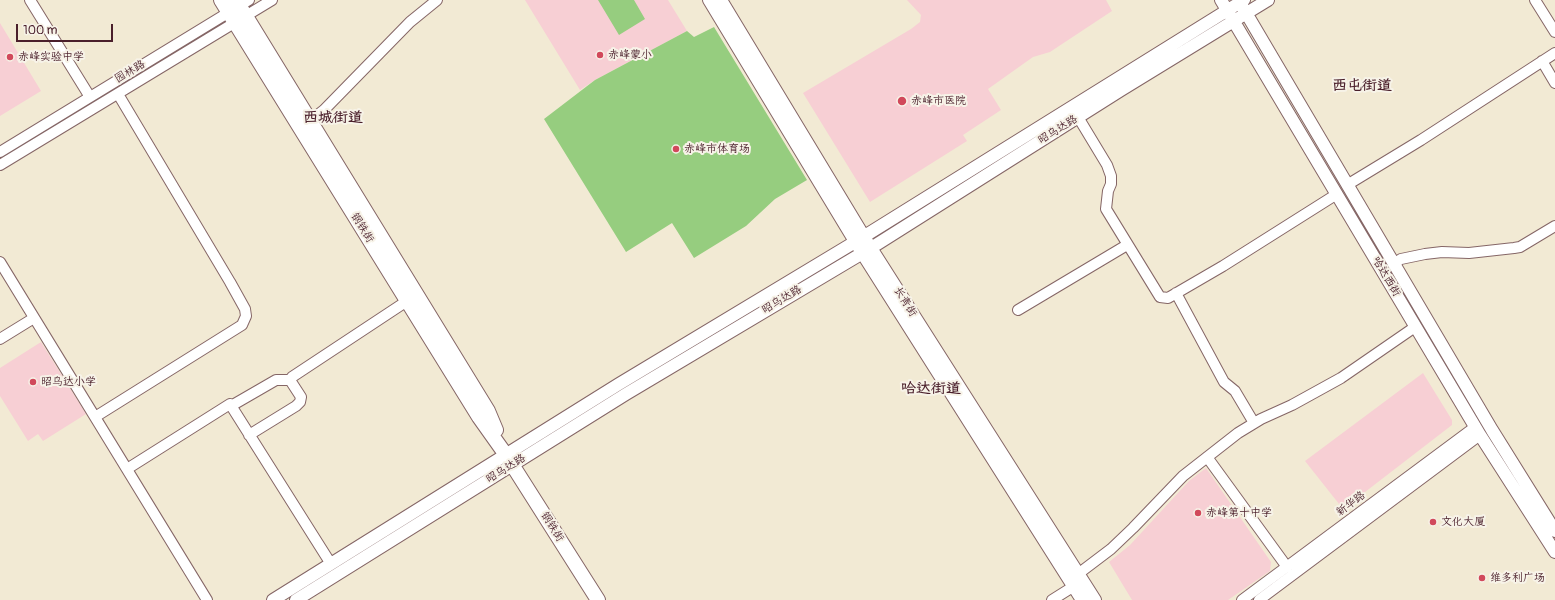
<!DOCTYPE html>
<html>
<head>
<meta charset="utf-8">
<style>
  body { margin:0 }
  #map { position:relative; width:1555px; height:600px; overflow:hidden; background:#f2ead4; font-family:Pangolin,sans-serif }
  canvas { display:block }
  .scale { position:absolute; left:16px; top:24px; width:97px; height:18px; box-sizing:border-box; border:2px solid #4a1f2b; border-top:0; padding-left:5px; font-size:12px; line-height:14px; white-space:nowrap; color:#4a1f2b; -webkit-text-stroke:3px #f7f3e8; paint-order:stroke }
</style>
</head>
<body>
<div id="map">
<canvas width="1555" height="600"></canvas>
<div class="scale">100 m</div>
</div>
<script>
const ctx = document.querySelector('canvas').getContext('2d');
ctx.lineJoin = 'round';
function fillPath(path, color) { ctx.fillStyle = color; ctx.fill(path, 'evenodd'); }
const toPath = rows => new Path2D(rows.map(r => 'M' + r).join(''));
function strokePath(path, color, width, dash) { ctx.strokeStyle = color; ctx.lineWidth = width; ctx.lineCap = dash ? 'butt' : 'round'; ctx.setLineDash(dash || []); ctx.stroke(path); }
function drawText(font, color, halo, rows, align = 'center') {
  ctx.font = font + ' Pangolin,"LXGW WenKai TC",sans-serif'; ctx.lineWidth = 4; ctx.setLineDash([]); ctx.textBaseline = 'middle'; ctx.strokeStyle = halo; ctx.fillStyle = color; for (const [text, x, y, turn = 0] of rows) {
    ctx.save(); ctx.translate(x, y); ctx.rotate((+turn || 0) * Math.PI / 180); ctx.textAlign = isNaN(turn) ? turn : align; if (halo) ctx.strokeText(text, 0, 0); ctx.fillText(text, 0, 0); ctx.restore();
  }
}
fillPath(toPath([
  [525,0,668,0,687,31,595,80,580,90],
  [907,0,1106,0,1112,11,1050,52,1033,57,988,89,1001,110,963,135,967,141,870,202,803,93,911,29,920,22,921,15],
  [0,23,41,91,0,116],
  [41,342,86,414,43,441,38,434,28,441,0,396,0,368],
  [1423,373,1452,420,1452,425,1343,509,1305,461],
  [1206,468,1271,562,1270,571,1228,600,1132,600,1109,562,1130,545,1189,481]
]), '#f7cfd4');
fillPath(toPath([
  [598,0,634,0,645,19,619,35],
  [714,27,807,180,775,199,746,226,694,258,672,223,626,252,544,119,595,80,687,31,694,37]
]), '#96cd7f');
const minor = toPath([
  [30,0,90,97],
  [1535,0,1555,32],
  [1542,61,1555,83],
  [1078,117,1107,165,1111,176,1111,184,1108,191,1106,209,1160,297,1168,298,1223,266,1337,194],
  [310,121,324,110,410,22,437,0],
  [0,152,249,0],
  [0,165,272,0],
  [1347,185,1421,140,1555,53],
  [0,262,207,600],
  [1393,264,1401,259,1425,254,1442,252,1469,253,1514,248,1520,247,1555,226],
  [1176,293,1224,382,1235,391,1254,423],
  [1018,310,1127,245],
  [0,339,34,318],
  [231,406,276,380,290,380],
  [95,417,242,325,246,316,245,309,230,282,118,94],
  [249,435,296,406,300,402,301,397,290,380,292,377,407,301],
  [1207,457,1287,567],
  [127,469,230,404,331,564],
  [1078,574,1111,549,1133,528,1183,476,1238,433,1261,419,1292,405,1341,378,1415,327],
  [1052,600,1079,583],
  [1242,600,1475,427],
  [1259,600,1480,435]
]);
const major = toPath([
  [709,0,862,253,1082,600],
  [721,0,871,248,1095,600],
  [1221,0,1480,435,1555,552],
  [1242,6,1492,430,1555,531],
  [273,600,619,384,855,242,1244,0],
  [296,600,626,394,871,248,1121,90,1268,0]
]);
const highway = toPath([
  [221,0,479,417,506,455,598,600],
  [236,0,488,411,496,430]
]);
strokePath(minor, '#856666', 12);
strokePath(major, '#856666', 14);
strokePath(highway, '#856666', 16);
strokePath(minor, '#fff', 10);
strokePath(major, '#fff', 12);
strokePath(highway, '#fff', 14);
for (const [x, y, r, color] of [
  [600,55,4,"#d1495b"],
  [10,57,4,"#d1495b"],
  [902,101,5,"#d1495b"],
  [676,149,4,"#d1495b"],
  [33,382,4,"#d1495b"],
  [1198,513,4,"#d1495b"],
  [1433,522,4,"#d1495b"],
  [1482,578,4,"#d1495b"]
]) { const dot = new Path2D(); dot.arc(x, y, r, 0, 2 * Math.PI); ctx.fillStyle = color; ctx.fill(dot); strokePath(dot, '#f7f3e8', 1.5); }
drawText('11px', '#4a1f2b', '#f7f3e8', [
  ["赤峰蒙小",608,55],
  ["赤峰实验中学",18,57],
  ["赤峰市医院",911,101],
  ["赤峰市体育场",684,149],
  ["昭乌达小学",41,382],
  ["赤峰第十中学",1206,513],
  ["文化大厦",1441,522],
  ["维多利广场",1490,578]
], 'left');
drawText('11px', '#4a1f2b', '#f7f3e8', [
  ["园林路",130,72,-31],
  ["昭乌达路",1058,130,-32],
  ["钢铁街",362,228,58],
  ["哈达西街",1386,277,59],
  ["昭乌达路",782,300,-31],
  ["长青街",905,302,58],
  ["昭乌达路",506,469,-32],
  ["新华路",1351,504,-37],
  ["钢铁街",552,527,58]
]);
drawText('bold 15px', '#4a1f2b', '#f7f3e8', [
  ["西屯街道",1362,86],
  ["西城街道",333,118],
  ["哈达街道",931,389]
]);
</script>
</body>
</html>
